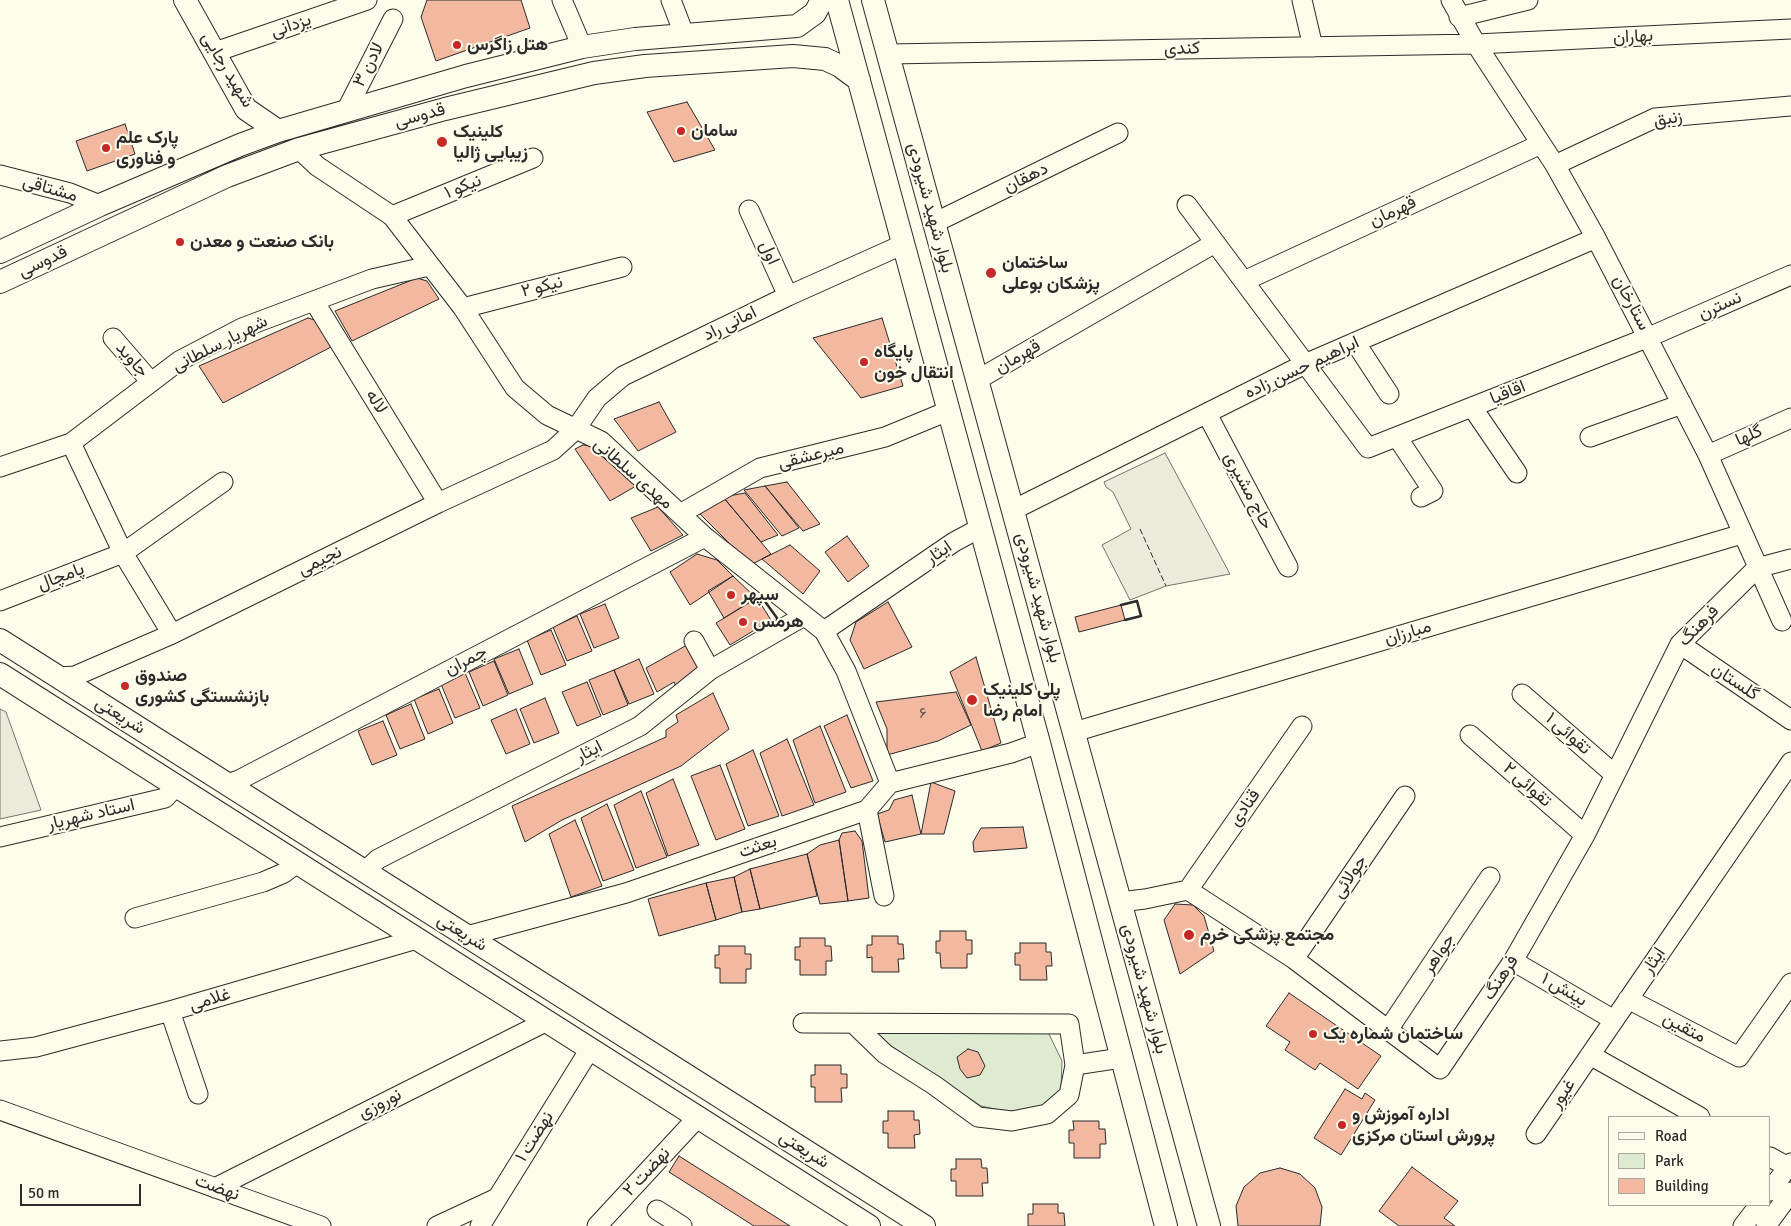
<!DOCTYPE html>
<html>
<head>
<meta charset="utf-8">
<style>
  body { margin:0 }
  #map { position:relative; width:1791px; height:1226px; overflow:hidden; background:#fdfbea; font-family:Signika,sans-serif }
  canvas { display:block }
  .legend { position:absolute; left:1608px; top:1116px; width:162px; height:90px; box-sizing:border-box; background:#fdfbea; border:1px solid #a9a89e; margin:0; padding:6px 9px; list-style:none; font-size:15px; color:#2b2b2b }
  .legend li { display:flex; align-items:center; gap:10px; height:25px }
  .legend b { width:25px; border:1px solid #a9a89e }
  .scale { position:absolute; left:20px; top:1184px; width:121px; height:22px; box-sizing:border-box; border:2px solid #2b2b2b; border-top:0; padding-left:6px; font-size:15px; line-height:18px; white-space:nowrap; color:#2b2b2b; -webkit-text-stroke:4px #fdfbea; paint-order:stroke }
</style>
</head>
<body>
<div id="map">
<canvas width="1791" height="1226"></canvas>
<ul class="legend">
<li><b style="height:6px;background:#fdfbea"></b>Road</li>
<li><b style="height:14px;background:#deebd1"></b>Park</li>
<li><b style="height:14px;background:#f2b8a0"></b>Building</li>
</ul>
<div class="scale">50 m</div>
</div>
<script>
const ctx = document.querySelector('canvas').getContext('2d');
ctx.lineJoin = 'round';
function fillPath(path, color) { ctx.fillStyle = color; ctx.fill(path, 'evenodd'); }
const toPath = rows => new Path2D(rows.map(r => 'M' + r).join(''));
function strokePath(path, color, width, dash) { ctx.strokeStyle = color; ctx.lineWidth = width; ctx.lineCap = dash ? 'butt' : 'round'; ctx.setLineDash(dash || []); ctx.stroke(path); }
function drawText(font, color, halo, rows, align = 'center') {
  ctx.font = font + ' Signika,Vazirmatn,sans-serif'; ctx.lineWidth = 4; ctx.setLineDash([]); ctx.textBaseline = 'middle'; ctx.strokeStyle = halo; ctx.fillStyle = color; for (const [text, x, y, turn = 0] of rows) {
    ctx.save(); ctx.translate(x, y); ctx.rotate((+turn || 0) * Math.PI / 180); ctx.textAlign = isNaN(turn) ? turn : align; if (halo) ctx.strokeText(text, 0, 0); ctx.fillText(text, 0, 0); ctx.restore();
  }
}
const green = toPath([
  [869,1031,1048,1032,1062,1061,1061,1091,1042,1108,1014,1113,981,1106,869,1031]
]);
fillPath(green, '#deebd1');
strokePath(green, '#74746e', 1);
const parking = toPath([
  [1165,453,1230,574,1166,586,1130,600,1102,545,1131,529,1113,492,1106,487,1104,482,1165,453],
  [0,709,6,712,41,810,0,819,0,709]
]);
fillPath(parking, '#eceadb');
strokePath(parking, '#74746e', 1);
const building = toPath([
  [427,0,521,0,530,28,436,61,421,17,427,0],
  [687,102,715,150,674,162,647,112,687,102],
  [125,124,135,154,87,171,76,141,125,124],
  [417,278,427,281,439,299,352,341,335,311,417,278],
  [308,318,318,321,333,346,223,403,199,366,308,318],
  [882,318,903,386,861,398,813,338,882,318],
  [659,402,676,432,638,451,614,419,659,402],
  [583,445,590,446,636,486,610,501,575,449,583,445],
  [787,482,820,524,803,531,765,486,787,482],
  [765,486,799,528,782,536,744,490,765,486],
  [745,493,778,535,761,542,723,497,745,493],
  [723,497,771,554,751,565,700,514,723,497],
  [658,507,683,535,651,551,631,518,658,507],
  [847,536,869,566,848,582,825,552,847,536],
  [790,545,820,571,803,594,762,559,790,545],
  [697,554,717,560,733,576,690,605,670,572,697,554],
  [733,576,756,598,724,618,708,591,733,576],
  [757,598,771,620,730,645,716,623,757,598],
  [888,602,912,647,864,669,850,640,856,622,888,602],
  [605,604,619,638,594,648,580,614,605,604],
  [1121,605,1125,620,1079,632,1075,617,1121,605],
  [577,616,592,651,567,661,553,627,577,616],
  [551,630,566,665,541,675,527,640,551,630],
  [687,645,701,671,676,686,674,682,657,692,646,668,687,645],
  [519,649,533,684,509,694,494,659,519,649],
  [976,657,1001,743,982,751,950,672,976,657],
  [639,659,654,694,629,704,614,670,639,659],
  [494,661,508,695,483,706,469,672,494,661],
  [614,670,628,705,603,715,589,680,614,670],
  [465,673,480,708,455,718,441,684,465,673],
  [587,682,601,716,577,726,562,692,587,682],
  [439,689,453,723,428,734,414,699,439,689],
  [956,692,971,725,938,741,887,755,887,729,876,702,956,692],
  [713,693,729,729,681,766,562,820,525,842,512,806,666,737,666,730,678,722,676,715,713,693],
  [545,698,559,733,534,743,520,709,545,698],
  [411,704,425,739,400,749,386,715,411,704],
  [516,709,530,744,506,754,491,720,516,709],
  [847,715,873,781,851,788,824,726,847,715],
  [383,721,397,755,372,765,358,731,383,721],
  [820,726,846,792,815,803,793,740,820,726],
  [787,739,814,805,782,816,760,753,787,739],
  [753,750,779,816,748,826,726,764,753,750],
  [720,765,745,829,716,840,691,776,720,765],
  [673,779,699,845,668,856,646,793,673,779],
  [931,782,955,791,944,834,921,834,931,782],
  [641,791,667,857,636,868,614,805,641,791],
  [912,795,921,834,885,842,877,814,889,810,894,800,912,795],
  [607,804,634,870,603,881,581,818,607,804],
  [575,820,602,886,571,897,549,834,575,820],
  [1023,827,1027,848,974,852,973,842,981,828,1023,827],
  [855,831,862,841,869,898,848,901,839,840,842,833,855,831],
  [839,840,848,901,820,904,807,854,820,845,839,840],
  [807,854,817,896,760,909,750,869,807,854],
  [750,869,760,909,742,912,734,877,750,869],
  [734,877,742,912,716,920,706,883,734,877],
  [706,883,716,920,659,936,648,899,706,883],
  [1175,904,1193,905,1204,916,1214,951,1180,974,1164,920,1175,904],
  [940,931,966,931,966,940,972,940,972,954,967,954,967,968,941,968,940,953,936,953,936,941,940,941,940,931],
  [872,936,898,936,898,944,903,944,904,959,898,959,899,972,872,972,872,957,867,958,867,945,872,945,872,936],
  [800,938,825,938,825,946,831,946,832,961,826,961,826,975,800,975,800,960,795,960,795,947,800,947,800,938],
  [1020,943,1046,943,1046,952,1051,952,1052,966,1046,966,1047,980,1020,980,1020,965,1015,965,1015,953,1020,953,1020,943],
  [719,946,745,946,745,954,751,954,751,969,746,969,746,983,720,983,720,968,715,968,715,955,719,955,719,946],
  [1289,993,1381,1056,1358,1089,1320,1063,1315,1070,1285,1050,1290,1042,1266,1026,1289,993],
  [968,1049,978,1052,985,1066,980,1075,967,1078,960,1069,957,1057,968,1049],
  [815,1065,841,1065,841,1074,847,1074,847,1088,841,1088,842,1102,815,1102,815,1087,811,1087,811,1075,815,1075,815,1065],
  [1345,1089,1362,1099,1365,1093,1375,1100,1341,1155,1314,1138,1345,1089],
  [888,1111,914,1111,914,1120,919,1120,920,1134,914,1135,915,1148,888,1148,888,1133,883,1133,883,1121,888,1121,888,1111],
  [1073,1121,1099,1121,1099,1129,1105,1129,1106,1144,1100,1144,1100,1158,1074,1158,1074,1143,1069,1143,1069,1130,1074,1130,1073,1121],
  [679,1156,790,1226,754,1226,669,1172,679,1156],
  [956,1159,981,1159,982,1168,987,1168,988,1183,982,1183,983,1196,956,1196,956,1181,951,1181,951,1169,956,1169,956,1159],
  [1412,1167,1458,1201,1444,1218,1455,1226,1399,1226,1379,1211,1412,1167],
  [1280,1168,1300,1174,1315,1188,1322,1207,1320,1226,1238,1226,1236,1206,1244,1187,1260,1173,1280,1168],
  [1033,1204,1058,1204,1058,1213,1064,1213,1065,1226,1028,1226,1028,1214,1033,1214,1033,1204]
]);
fillPath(building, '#f2b8a0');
strokePath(building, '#2b2b2b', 1);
const minor = toPath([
  [562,0,582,47],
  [671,0,684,34],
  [1302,0,1313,47],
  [1451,0,1476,44,1555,165,1596,238,1708,455,1782,621],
  [1459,17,1528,0],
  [215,52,367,0],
  [888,54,1476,44,1791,29],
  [346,111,393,19],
  [299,149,317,166,392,216,463,308,515,388,547,415,601,441,705,537,824,631,846,671,890,783],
  [1555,165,1655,118,1791,106],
  [0,175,70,193,100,205],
  [1187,205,1368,448,1649,337,1791,275],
  [749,210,788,296],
  [392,216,533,158],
  [934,223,1118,133],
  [1244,281,1541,144],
  [314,301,438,503],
  [463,308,622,267],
  [113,338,151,382],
  [1355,342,1389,394],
  [977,380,1215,243],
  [1472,407,1517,473],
  [1207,414,1288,567],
  [1397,437,1433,491,1421,497],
  [1590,437,1682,404],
  [71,443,123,553,172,634],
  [1708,455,1791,418],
  [0,467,71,443,179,361,242,328,372,279,429,266],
  [1013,510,1305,364,1596,238],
  [680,514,760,468,885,437,948,411],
  [0,601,123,553,223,482],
  [824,631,954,542,980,528],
  [694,641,710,670],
  [1680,644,1791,720],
  [58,677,75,676,172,634,438,503,553,450,575,430,597,398,623,376,788,296,904,244],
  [1522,694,1614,774],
  [1074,732,1742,534],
  [1470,735,1585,835],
  [227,784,239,780,705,537],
  [867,810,884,896],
  [0,837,165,798,176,786],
  [365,871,378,859,640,726,710,670,804,616],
  [1188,890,1302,726],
  [1120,902,1145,899,1188,890,1294,959,1440,1069,1513,961,1585,835,1680,644,1757,568,1791,559],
  [135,918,263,882,284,873,297,863],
  [467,936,626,893,867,810,890,783,1011,753,1039,743],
  [1294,959,1405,796],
  [1513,961,1614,1020],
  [1628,999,1739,1057,1791,983],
  [170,1011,198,1094],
  [803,1023,1069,1024,1075,1065,1069,1095,1047,1114,1012,1121,978,1117,934,1085,885,1054,854,1024],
  [1388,1030,1490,877],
  [0,1051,36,1047,170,1011,417,939],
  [1590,1055,1700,1117],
  [1075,1065,1121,1058],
  [0,1110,321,1226],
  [1536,1134,1791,762],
  [1770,1157,1788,1167],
  [215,1188,547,1021],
  [1770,1191,1791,1163],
  [657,1210,682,1226],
  [437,1226,497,1198],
  [480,1226,590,1049],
  [597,1226,698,1117],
  [1743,1226,1759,1205],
  [1766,1226,1791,1192]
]);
const major = toPath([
  [185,0,246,109,278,131],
  [837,0,1039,743,1166,1226],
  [873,0,1209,1226],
  [0,252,100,205,240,145,278,131,466,76,582,47,635,39,797,26,815,13,822,0],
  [0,282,227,176,299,149,445,109,594,73,645,66,793,56,825,59,840,66,859,80],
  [0,640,924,1226],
  [0,674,869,1226]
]);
strokePath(minor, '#2b2b2b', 21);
strokePath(major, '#2b2b2b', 24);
strokePath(minor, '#fdfbea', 19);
strokePath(major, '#fdfbea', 22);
strokePath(toPath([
  [1140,529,1166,586]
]), '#2b2b2b', 1, [6, 2.5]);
strokePath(toPath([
  [757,598,761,596,777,618,777,623],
  [1121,605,1137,601,1141,616,1125,620]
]), '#2b2b2b', 2.5);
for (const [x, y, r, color] of [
  [457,45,5,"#c62828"],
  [681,131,5,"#c62828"],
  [442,142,6,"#c62828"],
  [106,148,5,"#c62828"],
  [180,242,5,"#c62828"],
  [991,273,6,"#c62828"],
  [864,362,5,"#c62828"],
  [731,595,5,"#c62828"],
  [743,622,5,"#c62828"],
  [125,686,5,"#c62828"],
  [972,700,6,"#c62828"],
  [1189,935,6,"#c62828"],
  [1313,1034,5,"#c62828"],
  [1342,1125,5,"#c62828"]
]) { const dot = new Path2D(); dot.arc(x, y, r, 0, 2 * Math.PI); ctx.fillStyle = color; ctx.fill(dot); strokePath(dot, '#fdfbea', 2); }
drawText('15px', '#5d4e48', null, [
  ["۶",923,714]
]);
drawText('18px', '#2b2b2b', '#fdfbea', [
  ["یزدانی",291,26,-19],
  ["بهاران",1633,37,-3],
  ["کندی",1182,49,-1],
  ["لادن ۳",369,65,-63],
  ["شهید رجایی",227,70,59],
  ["قدوسی",420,116,-15],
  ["زنبق",1668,119,-10],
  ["دهقان",1026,178,-26],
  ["نیکو ۱",463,187,-22],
  ["مشتاقی",50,189,16],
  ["بلوار شهید شیرودی",930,208,75],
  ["قهرمان",1393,212,-25],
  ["اول",769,253,66],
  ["قدوسی",43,262,-25],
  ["نیکو ۲",542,287,-14],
  ["ستارخان",1631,303,62],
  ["نسترن",1720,306,-24],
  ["امانی راد",730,324,-26],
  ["شهریار سلطانی",220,344,-27],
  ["قهرمان",1018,357,-30],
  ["جاوید",132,360,49],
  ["ابراهیم حسن زاده",1302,368,-25],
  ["اقاقیا",1508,393,-22],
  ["لاله",376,402,58],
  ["گلها",1749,436,-24],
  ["میرعشقی",811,456,-14],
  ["مهدی سلطانی",633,474,41],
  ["حاج مشیری",1248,491,62],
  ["ایثار",939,553,-34],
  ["نجیمی",320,561,-26],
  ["پامچال",61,577,-21],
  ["بلوار شهید شیرودی",1038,598,75],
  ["فرهنگ",1699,626,-46],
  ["مبارزان",1408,633,-16],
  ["چمران",466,661,-27],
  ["گلستان",1735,682,34],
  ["شریعتی",120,716,32],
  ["تقوائی ۱",1568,734,41],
  ["ایثار",589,752,-27],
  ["تقوائی ۲",1527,785,41],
  ["قنادی",1245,808,-55],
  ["استاد شهریار",91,815,-13],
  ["بعثت",758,847,-19],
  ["جولائی",1350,877,-56],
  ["شریعتی",462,933,32],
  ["جواهر",1439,954,-56],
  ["ایثار",1654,961,-56],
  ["فرهنگ",1501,978,-57],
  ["بلوار شهید شیرودی",1144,989,75],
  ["بینش ۱",1564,990,30],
  ["غلامی",210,1000,-17],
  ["متقین",1684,1028,28],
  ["غیور",1563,1094,-56],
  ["نوروزی",380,1104,-27],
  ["نهضت ۱",535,1137,-58],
  ["شریعتی",804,1150,32],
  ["نهضت ۲",647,1172,-47],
  ["نهضت",217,1188,20]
]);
drawText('bold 18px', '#2b2b2b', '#fdfbea', [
  ["هتل زاگرس",467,45],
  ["سامان",691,131],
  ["کلینیک",453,132],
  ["زیبایی ژالیا",453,153],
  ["پارک علم",116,138],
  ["و فناوری",116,159],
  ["بانک صنعت و معدن",190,242],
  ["ساختمان",1002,263],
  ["پزشکان بوعلی",1002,284],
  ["پایگاه",874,352],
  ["انتقال خون",874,373],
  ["سپهر",741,595],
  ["هرمس",753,622],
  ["صندوق",135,676],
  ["بازنشستگی کشوری",135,697],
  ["پلی کلینیک",983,690],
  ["امام رضا",983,711],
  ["مجتمع پزشکی خرم",1200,935],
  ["ساختمان شماره یک",1323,1034],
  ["اداره آموزش و",1352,1115],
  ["پرورش استان مرکزی",1352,1136]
], 'left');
</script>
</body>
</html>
